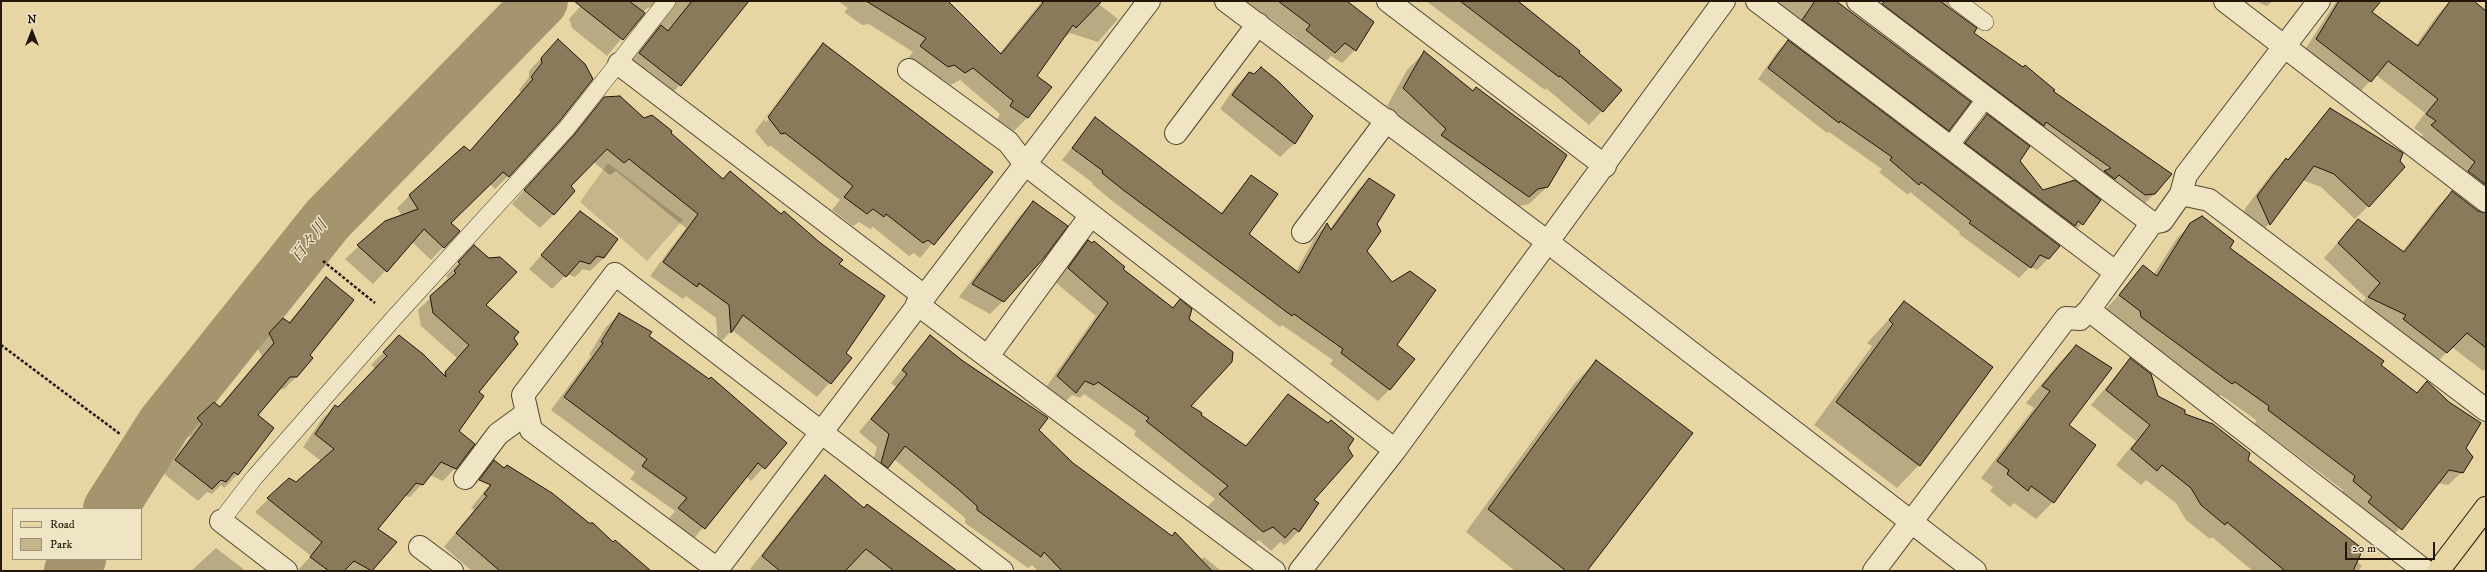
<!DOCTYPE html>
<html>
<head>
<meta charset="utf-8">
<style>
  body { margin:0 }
  #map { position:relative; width:2487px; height:572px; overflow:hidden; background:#e7d6a4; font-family:"IM FELL DW Pica",serif }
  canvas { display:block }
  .frame { position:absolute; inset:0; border:2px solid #221609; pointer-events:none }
  .legend { position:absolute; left:12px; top:508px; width:130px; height:52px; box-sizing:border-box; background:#efe4c4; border:1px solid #9d9279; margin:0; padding:5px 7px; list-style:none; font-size:12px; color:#221609 }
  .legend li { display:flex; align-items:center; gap:8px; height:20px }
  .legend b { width:20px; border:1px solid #9d9279 }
  .north { position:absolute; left:12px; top:12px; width:40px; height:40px; -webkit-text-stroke:3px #efe4c4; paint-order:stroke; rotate:0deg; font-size:11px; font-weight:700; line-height:16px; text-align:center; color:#221609 }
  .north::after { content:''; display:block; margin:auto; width:14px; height:18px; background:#221609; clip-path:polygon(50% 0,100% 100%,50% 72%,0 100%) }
  .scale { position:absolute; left:2345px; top:542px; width:90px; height:18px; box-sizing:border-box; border:2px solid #221609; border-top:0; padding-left:5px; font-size:12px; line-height:14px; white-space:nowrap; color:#221609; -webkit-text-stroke:3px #efe4c4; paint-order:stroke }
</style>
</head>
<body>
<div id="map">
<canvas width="2487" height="572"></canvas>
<div class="frame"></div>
<ul class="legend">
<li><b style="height:5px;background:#e7d6a4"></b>Road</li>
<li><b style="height:11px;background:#c6b58a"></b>Park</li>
</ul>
<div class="north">N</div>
<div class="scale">20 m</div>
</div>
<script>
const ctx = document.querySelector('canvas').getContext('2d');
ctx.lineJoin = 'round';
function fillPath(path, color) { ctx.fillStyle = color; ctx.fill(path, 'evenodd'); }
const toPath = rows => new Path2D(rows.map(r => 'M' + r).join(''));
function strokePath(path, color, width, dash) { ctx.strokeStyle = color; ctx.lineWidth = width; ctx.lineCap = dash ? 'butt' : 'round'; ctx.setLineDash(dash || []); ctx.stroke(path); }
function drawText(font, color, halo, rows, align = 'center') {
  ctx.font = font + ' "IM FELL DW Pica","Noto Serif JP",serif'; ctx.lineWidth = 3; ctx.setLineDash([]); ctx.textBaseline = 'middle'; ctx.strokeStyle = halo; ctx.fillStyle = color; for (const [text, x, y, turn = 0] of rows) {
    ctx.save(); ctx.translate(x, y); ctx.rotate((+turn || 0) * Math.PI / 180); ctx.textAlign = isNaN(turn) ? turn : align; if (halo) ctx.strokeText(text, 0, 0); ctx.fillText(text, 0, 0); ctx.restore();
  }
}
fillPath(toPath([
  [608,163,683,220,647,261,580,202]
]), '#c6b58a');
fillPath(toPath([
  [585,1,747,1,680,85,664,101,624,69,658,9,652,7,647,8,607,56,572,28,569,19],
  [838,1,934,1,999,54,1042,1,1095,1,1118,19,1098,42,1070,33,1061,40,1035,76,1050,87,1027,118,1014,131,997,120,1000,114,960,80,951,85,940,78,934,80,907,59,913,52,869,24,862,25,844,12,848,8],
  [1246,1,1346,1,1355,50,1342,63,1331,56,1321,66,1293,44,1298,39],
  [1426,1,1516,1,1602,111,1589,125,1546,88,1545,90],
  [1773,1,1833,1,1948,130,1940,138],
  [1883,1,1957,1,1952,6,1948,4,1950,9,1972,33,2155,193,2142,206,1871,16],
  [2255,1,2272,1,2267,6],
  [2336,1,2380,1,2371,12,2415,46,2438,14,2451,1,2464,1,2486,12,2486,197,2419,139,2423,135,2414,128,2425,113,2376,75,2357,95,2303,53],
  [558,40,508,176,495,189,490,184,449,223,458,231,431,260,412,242,373,284,345,259,385,222,402,216,397,208,410,195,469,152,521,92,519,90,529,77,529,71],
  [1788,41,2058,246,2048,259,2037,270,2030,267,2019,278,1959,234,1960,232,1910,192,1908,195,1879,172,1882,169,1829,132,1827,133,1758,79,1777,52],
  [823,45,992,172,920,258,914,253,909,256,873,227,870,229,859,222,853,226,832,210,840,200,771,146,768,147,755,131,810,58],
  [811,58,813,58,766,122,764,120],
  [1424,53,1547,187,1529,204,1520,206,1511,214,1429,147,1387,106,1407,70],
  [1249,73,1312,116,1294,144,1280,157,1220,109,1235,87],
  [604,98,669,133,723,180,838,265,844,353,851,358,817,397,732,330,718,345,716,318,686,296,683,299,650,276,686,228,616,171,610,175,593,162,570,186,554,214,540,228,512,204],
  [2330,110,2368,206,2355,219,2321,187,2302,180,2269,224,2256,237,2244,210,2273,172,2287,160],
  [1987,115,2043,192,2082,224,2069,237,1952,156],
  [1095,118,1220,214,1251,176,1248,234,1296,272,1316,235,1327,225,1330,229,1358,190,1369,179,1376,224,1366,251,1395,345,1413,359,1389,390,1378,401,1330,364,1333,360,1282,325,1280,327,1111,200,1092,184,1093,183,1062,160],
  [2452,192,2486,227,2486,368,2483,371,2452,347,2432,367,2355,312,2366,298,2324,258,2358,220,2402,252,2438,206],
  [1033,202,1003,301,990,314,959,297,1020,216],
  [581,212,604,258,590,271,583,269,575,277,567,274,552,289,529,269],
  [2191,224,2228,248,2416,393,2427,382,2465,448,2462,472,2448,485,2437,483,2388,542,2340,495,2343,490,2255,424,2256,420,2221,395,2218,397,2128,330,2127,325,2106,309,2144,267,2154,274,2177,238],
  [1088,242,1172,308,1180,301,1188,319,1190,406,1199,415,1245,447,1288,396,1312,500,1317,504,1298,532,1285,545,1280,542,1271,551,1259,540,1250,545,1206,508,1215,499,1134,435,1136,431,1084,394,1080,398,1072,395,1062,405,1044,390,1096,316,1055,282,1075,255],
  [462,259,485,305,512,338,478,392,458,431,455,468,443,481,430,475,410,497,405,496,377,529,395,542,370,571,300,571,298,570,311,556,255,512,289,479,296,483,321,461,303,447,322,419,335,406,338,408,376,369,371,365,399,336,443,375,457,358,421,326,418,310,444,285,442,284,448,278,446,276],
  [326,279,308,355,297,376,284,389,278,390,257,416,273,428,237,475,224,488,221,485,212,494,207,492,198,501,163,473,190,437,185,432,214,403,219,407,262,356,256,346,283,320,288,323],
  [1904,303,1919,465,1897,488,1814,425,1872,346,1867,343],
  [619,314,786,443,751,481,746,476,691,542,666,522,675,511,630,479,635,472,551,410,591,356,589,355,606,327],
  [930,336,1038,430,1072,464,1200,560,1204,557,1221,571,1038,571,1032,565,1028,568,965,523,965,518,894,459,875,480,869,475,877,447,859,432,896,387,891,383],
  [2076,346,2068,425,2095,445,2053,502,2036,519,2014,503,2010,507,1990,491,1993,487,1981,478,2034,408,2026,403,2059,363],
  [2130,359,2157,397,2247,460,2362,566,2358,571,2253,571,2212,537,2210,539,2186,520,2176,503,2146,480,2141,485,2116,465,2136,441,2091,405],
  [1596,361,1586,571,1515,571,1466,532,1574,384],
  [825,476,864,509,950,571,753,571,750,569,812,490],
  [494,479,649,571,472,571,444,547,474,510,471,508],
  [216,548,246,571,191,571]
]), '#0003');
strokePath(toPath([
  [110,509,164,424,327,220,541,1],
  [71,571,79,559]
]), '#a4956f', 54);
const building = toPath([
  [574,1,629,1,645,13,623,40,574,1],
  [692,1,749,1,681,86,639,53,661,25,668,31,692,1],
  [866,1,948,1,1001,54,1043,3,1041,1,1102,1,1076,28,1073,25,1037,76,1052,87,1028,118,1010,106,1013,101,973,68,965,73,954,65,948,67,920,46,926,38,866,1],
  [1278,1,1347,1,1374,22,1356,51,1345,43,1335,53,1306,30,1310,25,1278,1],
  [1460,1,1518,1,1580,51,1579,53,1622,90,1603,112,1560,76,1559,77,1460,1],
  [1815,1,1836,1,1971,102,1949,131,1802,20,1815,1],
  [1885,1,1940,1,1977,28,1974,33,2023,67,2025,65,2055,90,2053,91,2172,174,2155,194,2145,195,2119,175,2115,179,2104,171,2111,168,2046,122,2044,126,1882,4,1885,1],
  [2339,1,2381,1,2372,12,2418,46,2450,1,2474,1,2486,11,2486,185,2468,171,2475,162,2431,125,2436,121,2426,114,2438,99,2388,61,2371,82,2316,39,2339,1],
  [558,39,585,64,593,79,559,122,509,177,503,172,451,223,460,231,444,248,424,229,387,272,357,245,385,221,418,209,409,195,464,146,470,151,533,79,531,77,542,63,541,58,558,39],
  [1788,40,2060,246,2049,259,2040,255,2031,268,1969,223,1971,221,1921,182,1919,185,1890,160,1892,157,1840,121,1839,123,1768,68,1788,40],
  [823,43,993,172,934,245,928,240,923,243,886,214,884,217,873,209,867,214,844,197,853,186,785,133,781,134,768,117,823,43],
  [1424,51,1473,91,1476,87,1567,155,1548,187,1538,189,1529,197,1441,135,1446,129,1403,88,1424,51],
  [1261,67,1278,81,1313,116,1295,144,1232,95,1249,72,1254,74,1261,67],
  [620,96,644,118,652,115,672,131,671,133,723,179,730,171,781,214,784,211,818,241,843,260,839,264,885,296,846,353,852,358,831,384,743,315,731,333,729,305,699,283,697,287,663,262,698,214,629,159,624,163,607,149,571,186,575,191,554,215,524,190,574,135,604,97,620,96],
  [2330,108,2403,153,2400,161,2405,167,2369,207,2334,174,2314,166,2270,225,2257,196,2286,158,2288,160,2330,108],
  [1987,114,2030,146,2020,161,2043,190,2075,180,2101,200,2083,225,2078,221,2075,226,1965,143,1987,114],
  [1095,117,1222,214,1251,175,1278,194,1249,234,1299,273,1327,223,1331,230,1369,178,1395,195,1377,224,1381,231,1367,251,1392,282,1410,271,1436,290,1397,345,1415,359,1390,390,1341,353,1343,349,1294,314,1292,316,1122,189,1102,173,1103,171,1072,148,1095,117],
  [2452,191,2478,211,2486,213,2486,348,2467,333,2447,353,2403,319,2406,315,2368,297,2380,283,2338,243,2358,219,2404,252,2452,191],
  [1033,201,1068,226,1044,258,1004,302,972,284,1033,201],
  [580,211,618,239,604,258,597,256,590,264,580,261,566,277,541,255,580,211],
  [2202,216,2234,241,2230,248,2384,361,2381,365,2417,393,2427,381,2449,402,2481,423,2466,448,2473,457,2463,473,2449,470,2402,530,2368,502,2372,497,2353,481,2355,476,2268,410,2269,406,2235,382,2232,384,2141,317,2140,311,2119,295,2143,265,2157,276,2190,223,2202,216],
  [1088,240,1092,243,1094,241,1125,267,1123,269,1173,308,1180,299,1192,309,1189,319,1233,352,1232,362,1191,406,1202,413,1201,415,1246,446,1288,394,1328,423,1331,420,1354,439,1348,448,1353,456,1314,500,1319,503,1299,532,1294,528,1285,538,1273,527,1263,532,1219,494,1228,486,1146,421,1149,418,1098,382,1094,385,1085,381,1076,393,1057,376,1108,303,1068,268,1088,240],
  [474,245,489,258,500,257,517,272,486,305,519,332,514,338,518,344,479,392,484,396,459,431,475,444,456,469,441,462,423,485,416,483,378,529,397,542,372,571,354,561,344,571,329,571,310,557,322,542,267,498,289,478,296,482,334,449,315,434,335,405,338,407,387,356,383,352,399,335,423,354,446,377,445,372,469,345,433,313,430,296,456,273,454,271,460,264,458,262,474,245],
  [326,277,354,300,310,355,313,358,297,377,290,377,258,415,274,428,238,475,234,472,226,482,221,480,212,489,175,460,202,424,197,418,214,402,220,407,274,343,269,333,283,318,290,323,326,277],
  [1904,301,1993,367,1920,466,1836,402,1893,324,1889,320,1904,301],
  [619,313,652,332,649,336,709,379,711,377,787,443,765,469,758,463,705,529,678,508,687,498,642,466,647,459,564,397,603,343,601,342,619,313],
  [930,335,963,361,1048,418,1039,430,1073,463,1172,536,1175,532,1212,571,1062,571,1044,552,1041,557,977,510,977,506,958,489,905,446,888,468,881,463,889,434,871,419,907,374,902,370,930,335],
  [2076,345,2112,368,2069,425,2096,445,2054,503,2031,486,2028,491,2007,474,2009,470,1997,461,2050,391,2042,386,2076,345],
  [2130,358,2151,374,2158,396,2185,410,2185,414,2213,424,2250,453,2248,460,2363,549,2353,571,2285,571,2227,522,2225,525,2201,505,2191,488,2162,465,2157,471,2131,449,2150,425,2106,390,2130,358],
  [1596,360,1693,433,1587,571,1566,571,1488,509,1596,360],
  [494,460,504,468,507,465,552,493,589,523,593,523,613,542,615,540,651,571,500,571,456,533,487,496,484,494,491,485,479,480,494,460],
  [825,475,864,508,867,504,957,571,894,571,866,549,845,571,780,571,762,556,825,475]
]);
fillPath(building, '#887a5a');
strokePath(building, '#221609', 1);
const service = toPath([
  [1957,1,1985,22],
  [1950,146,1986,98],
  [221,521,254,478,394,318,567,128,667,1]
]);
const minor = toPath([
  [1226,1,1549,243,1975,571],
  [1388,1,1605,166],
  [1757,1,2115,272],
  [1858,1,2152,223],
  [2225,1,2486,201],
  [619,64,924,296],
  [909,70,1008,142,1025,164,1395,450],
  [1176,133,1258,24],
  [2181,194,2209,200,2486,410],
  [1303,232,1387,120],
  [917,304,1274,571],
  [2089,310,2425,571],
  [988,356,1091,215],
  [465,478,498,434,527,413],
  [221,521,286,571],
  [420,547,452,571],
  [717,569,531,430,523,395,615,274,1002,571],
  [716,571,1149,1],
  [1300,571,1395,450,1724,1],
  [1874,571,2066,318,2080,319,2089,310,2152,223,2162,221,2181,194,2186,175,2319,1]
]);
const primary = toPath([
  [2438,571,2486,508]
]);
strokePath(service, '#534630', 18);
strokePath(minor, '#534630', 24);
strokePath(primary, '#221609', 24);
strokePath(toPath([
  [323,261,375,303],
  [1,345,120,434]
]), '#221609', 2.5, [3, 2]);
strokePath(service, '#efe4c4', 17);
strokePath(minor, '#efe4c4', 22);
strokePath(primary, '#e7d6a4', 22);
drawText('italic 16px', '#564932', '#efe4c4', [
  ["百々川",310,242,-51]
]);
</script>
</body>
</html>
